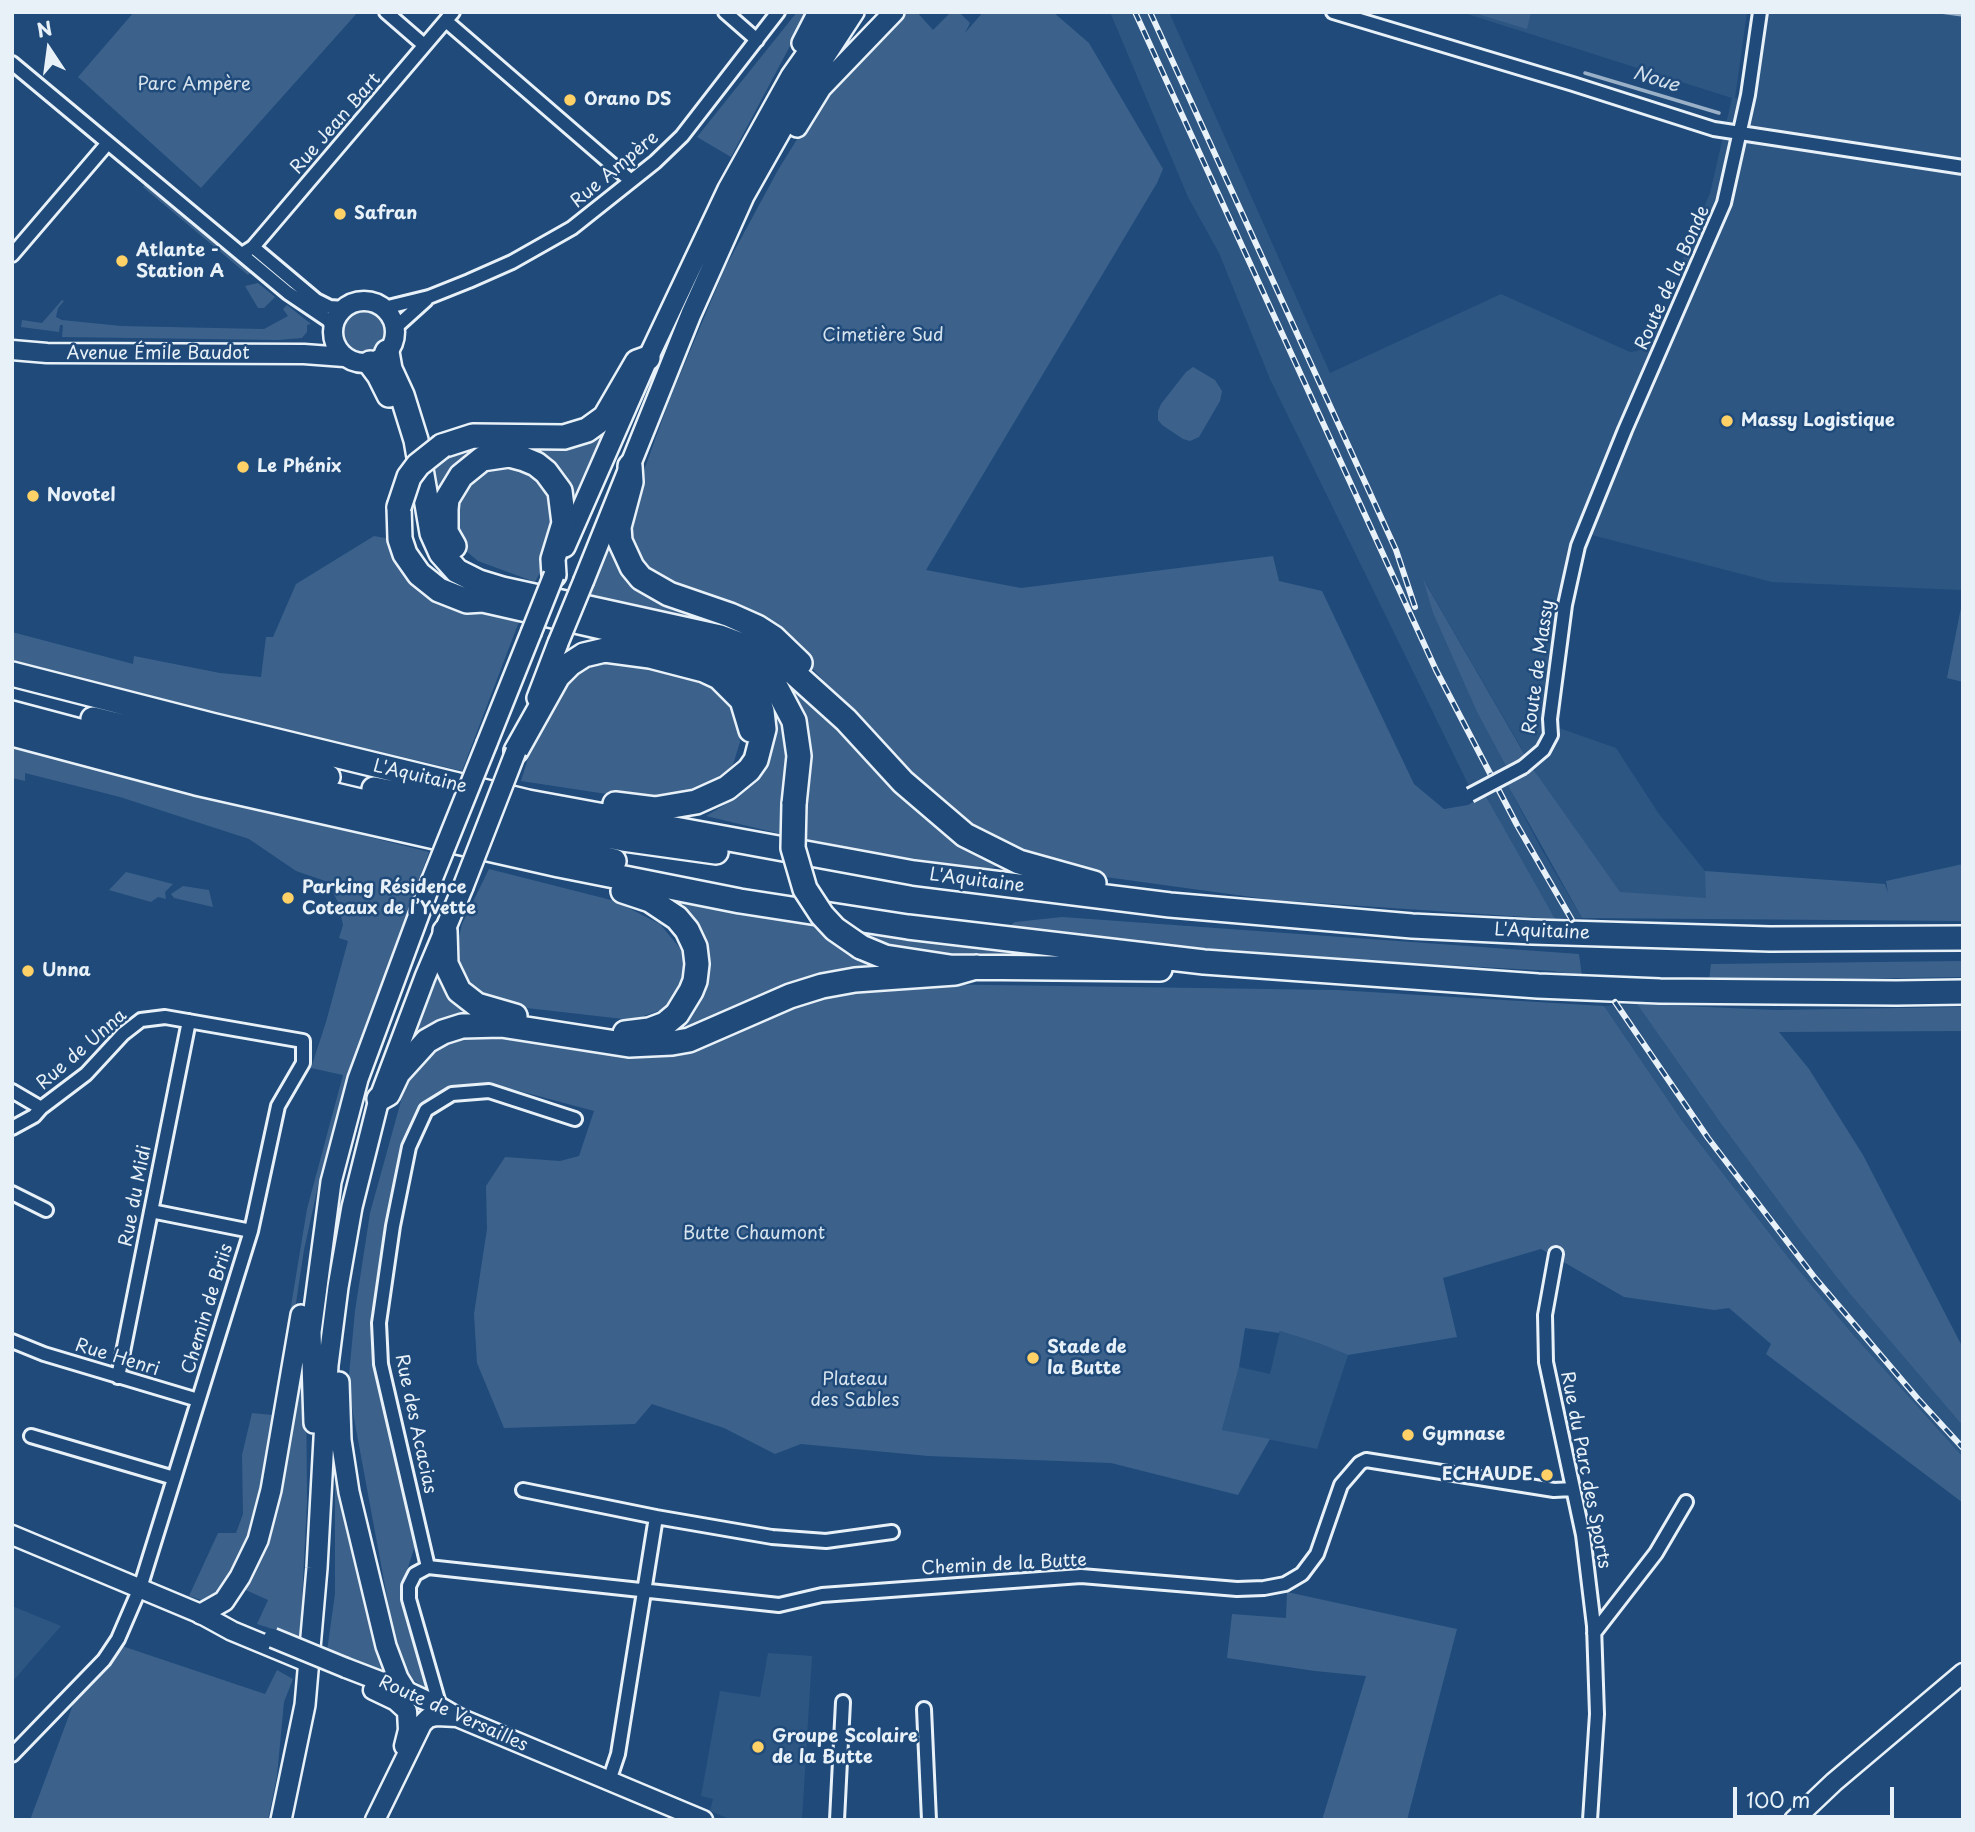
<!DOCTYPE html>
<html>
<head>
<meta charset="utf-8">
<style>
  body { margin:0 }
  #map { position:relative; width:1975px; height:1832px; overflow:hidden; background:#1f4a7a; font-family:"Playpen Sans",sans-serif }
  canvas { display:block }
  .frame { position:absolute; inset:0; border:14px solid #e8f1f8; pointer-events:none }
  .north { position:absolute; left:14px; top:14px; width:70px; height:70px; -webkit-text-stroke:5px #1f4a7a; paint-order:stroke; rotate:347deg; font-size:19px; font-weight:700; line-height:28px; text-align:center; color:#e8f1f8 }
  .north::after { content:''; display:block; margin:auto; width:24px; height:32px; background:#e8f1f8; clip-path:polygon(50% 0,100% 100%,50% 72%,0 100%) }
  .scale { position:absolute; left:1733px; top:1787px; width:161px; height:32px; box-sizing:border-box; border:4px solid #e8f1f8; border-top:0; padding-left:9px; font-size:21px; line-height:24px; white-space:nowrap; color:#e8f1f8; -webkit-text-stroke:5px #1f4a7a; paint-order:stroke }
</style>
</head>
<body>
<div id="map">
<canvas width="1975" height="1832"></canvas>
<div class="frame"></div>
<div class="north">N</div>
<div class="scale">100 m</div>
</div>
<script>
const ctx = document.querySelector('canvas').getContext('2d');
ctx.lineJoin = 'round';
function fillPath(path, color) { ctx.fillStyle = color; ctx.fill(path, 'evenodd'); }
const toPath = rows => new Path2D(rows.map(r => 'M' + r).join(''));
function strokePath(path, color, width, dash) { ctx.strokeStyle = color; ctx.lineWidth = width; ctx.lineCap = dash ? 'butt' : 'round'; ctx.setLineDash(dash || []); ctx.stroke(path); }
function drawText(font, color, halo, rows, align = 'center') {
  ctx.font = font + ' "Playpen Sans",sans-serif'; ctx.lineWidth = 5; ctx.setLineDash([]); ctx.textBaseline = 'middle'; ctx.strokeStyle = halo; ctx.fillStyle = color; for (const [text, x, y, turn = 0] of rows) {
    ctx.save(); ctx.translate(x, y); ctx.rotate((+turn || 0) * Math.PI / 180); ctx.textAlign = isNaN(turn) ? turn : align; if (halo) ctx.strokeText(text, 0, 0); ctx.fillText(text, 0, 0); ctx.restore();
  }
}
fillPath(toPath([
  [1110,12,1169,12,1330,373,1501,294,1630,352,1637,351,1643,348,1658,317,1666,318,1682,276,1678,270,1710,193,1732,98,1461,12,1747,12,1735,98,1755,102,1764,12,1963,12,1963,590,1772,582,1592,535,1574,590,1559,728,1616,748,1659,814,1705,871,1707,898,1622,896,1537,775,1425,582,1433,613,1477,712,1507,768,1470,788,1270,379,1219,253,1188,197],
  [1507,784,1542,850,1582,918,1555,919,1521,861,1485,795],
  [1637,1004,1722,1125,1802,1233,1850,1294,1963,1426,1963,1457,1856,1338,1791,1261,1683,1122,1604,1006],
  [1280,1331,1318,1343,1348,1355,1317,1449,1222,1430,1239,1367,1270,1374],
  [12,1606,61,1626,12,1682],
  [768,1653,812,1656,802,1820,732,1820,710,1811,713,1799,701,1796,720,1691,760,1697]
]), '#2e5683');
fillPath(toPath([
  [134,12,358,12,201,188,78,77],
  [797,12,808,12,731,157,697,137],
  [906,12,917,12,933,30,951,12,959,12,970,23,965,33,983,12,1053,12,1089,43,1163,169,1157,183,926,570,1021,588,1273,556,1279,581,1322,591,1414,784,1444,809,1468,805,1485,795,1555,919,1273,900,1091,875,984,838,947,812,807,663,665,587,631,556,625,523,669,401,725,268,778,170,804,128,836,87],
  [1471,12,1531,12,1527,29],
  [145,184,251,272,248,275,143,187],
  [258,283,275,297,264,308,258,308,245,286],
  [62,300,64,301,58,308,56,317,62,320,121,326,264,329,288,316,283,309,287,305,311,324,307,325,307,332,302,338,278,340,62,337,63,325,60,325,59,332,21,327,22,320,42,323],
  '340 333a23 23 0 1 1 46 0a23 23 0 1 1-46 0Z',
  [1193,367,1215,380,1222,391,1220,401,1199,437,1190,441,1183,439,1162,425,1158,420,1158,411,1161,404,1186,372],
  [609,425,569,514,562,482,490,454,440,513,427,466,455,450],
  [524,465,554,495,554,547,535,582,478,561,466,551,458,537,454,507,461,489,491,466],
  [610,534,616,553,705,614,703,623,590,597,596,571],
  [374,536,391,539,398,559,520,619,462,771,204,710,12,660,12,632,133,664,134,656,220,673,261,677,266,637,273,637,296,584],
  [1423,579,1526,757,1507,768,1477,712,1433,613],
  [1961,597,1963,597,1963,682,1947,678,1962,603],
  [606,661,682,674,719,690,737,715,740,742,732,768,713,781,682,796,646,800,521,781,537,729,562,685,585,666],
  [777,667,1001,865,984,870,800,840],
  [774,703,789,742,788,778,781,834,706,816,736,798,761,771,767,706],
  [12,747,429,852,348,1076,321,1172,304,1250,278,1422,245,1558,217,1597,204,1601,189,1596,218,1533,236,1533,243,1514,242,1455,252,1413,273,1415,307,1209,343,1075,311,1068,326,1022,348,941,339,938,343,925,338,902,333,893,334,884,296,871,249,839,169,813,120,797,25,773,25,781,12,778],
  [1533,769,1620,892,1706,898,1705,871,1885,884,1888,893,1886,881,1963,864,1963,921,1582,918,1507,784],
  [489,869,615,901,660,924,683,952,691,991,664,1009,632,1020,509,1006,464,984,453,963,462,924],
  [126,872,173,884,165,892,166,899,158,897,151,902,109,890],
  [183,886,209,890,213,907,174,898,171,894],
  [668,899,808,922,844,948,904,967,666,1040,706,992,707,969],
  [1062,917,1579,954,1582,976,1553,971,1284,956,1005,929,1015,922],
  [852,931,1080,961,983,962,892,952],
  [440,961,492,1019,404,1054],
  [1963,961,1963,977,1709,981,1711,964],
  [922,984,1337,990,1604,1006,1683,1122,1791,1261,1856,1338,1963,1457,1963,1503,1766,1354,1771,1344,1729,1308,1714,1310,1624,1297,1541,1249,1443,1278,1457,1337,1348,1355,1318,1343,1280,1331,1279,1333,1245,1328,1239,1367,1222,1430,1270,1439,1238,1495,1111,1463,928,1456,801,1444,775,1454,724,1428,652,1404,635,1424,504,1428,477,1363,474,1314,487,1229,486,1186,505,1157,560,1161,579,1156,594,1111,512,1089,452,1087,426,1103,402,1144,380,1274,374,1367,415,1546,401,1589,426,1689,409,1677,395,1640,348,1386,355,1311,370,1213,404,1090,419,1057,463,1031,637,1051,845,990],
  [1637,1004,1776,1010,1963,1007,1963,1031,1779,1032,1809,1069,1863,1155,1963,1348,1963,1426,1850,1294,1802,1233,1722,1125],
  [303,1359,306,1367,307,1502,300,1638,257,1624,268,1600,239,1587],
  [335,1444,391,1677,327,1651,335,1594],
  [1287,1592,1457,1629,1407,1820,1322,1820,1366,1676,1315,1671,1227,1658,1232,1614,1286,1618],
  [122,1646,265,1694,277,1670,293,1679,284,1702,277,1776,268,1820,30,1820,74,1702,93,1684]
]), '#3c628c');
strokePath(toPath([
  [1941,12,1963,15],
  [1585,73,1719,113]
]), '#9ab0c7', 3.5);
const street = toPath([
  [386,12,424,45],
  [725,12,757,40],
  [1333,12,1573,84,1714,129,1963,167],
  [446,21,631,181],
  [12,63,288,293,328,320,333,327],
  [253,247,316,300,330,307,344,308],
  [242,254,253,247,265,233,453,12],
  [12,255,107,144],
  [384,308,429,297,469,281,512,262,572,228,655,162,682,136,778,12],
  [395,328,426,300],
  [1523,767,1543,750,1551,735,1550,719,1565,605,1578,546,1625,430,1724,203,1748,95,1760,12],
  [12,1091,41,1108,86,1074,123,1034,141,1020,165,1017,303,1041,303,1063,278,1106,251,1231,140,1588,118,1639,104,1660,12,1755],
  [12,1128,34,1116,41,1108],
  [12,1193,46,1210],
  [151,1211,251,1231],
  [1556,1254,1545,1315,1546,1362,1583,1535,1594,1626,1597,1714,1590,1820],
  [12,1341,44,1354,198,1400],
  [118,1377,189,1021],
  [31,1436,174,1478],
  [523,1490,656,1517],
  [428,1567,779,1605,822,1595,1081,1576,1237,1589,1264,1588,1285,1584,1302,1574,1317,1554,1341,1485,1360,1463,1366,1460,1554,1490,1573,1489],
  [428,1567,381,1364,379,1323,393,1226,409,1147,426,1110,452,1094,489,1091,575,1119],
  [428,1567,415,1574,409,1586,409,1599,440,1707],
  [1594,1633,1656,1553,1686,1502],
  [924,1709,929,1820],
  [609,1781,618,1754,656,1517,772,1537,826,1541,892,1532],
  [837,1820,843,1702]
]);
const secondary = toPath([
  '333 332a31 31 0 1 1 62 0a31 31 0 1 1-62 0Z',
  [12,350,47,353,304,354,344,357],
  [12,1535,201,1614,232,1631,302,1660],
  [346,1668,406,1691,440,1707,457,1717,703,1820],
  [373,1690,396,1701,407,1711,408,1730,404,1746],
  [375,1820,422,1724,428,1718,436,1716,457,1717],
  [1794,1820,1834,1782,1963,1673]
]);
const primary = toPath([
  [802,43,818,12],
  [797,127,821,88,894,12],
  [565,547,648,358,728,189,791,76,836,12],
  [584,580,691,314,744,196,809,81,854,12],
  [537,698,558,643],
  [487,743,531,633],
  [339,1382,341,1440,349,1492,386,1646,398,1678,406,1691],
  [314,1423,311,1332,331,1182,358,1079,431,882],
  [201,1614,224,1601,240,1577,258,1540,271,1490,301,1315],
  [281,1820,305,1705,317,1568,328,1365,338,1287,352,1207,379,1099,425,977,463,887]
]);
const highway = toPath([
  [387,352,390,369,402,395,416,440,432,533,441,553,457,571,479,582,502,589,720,637,771,656,786,666,846,720,903,782,965,835,1019,862,1094,883],
  [370,363,379,375,389,395],
  [442,446,473,436,564,437,587,430,605,417,637,362,648,358],
  [630,466,631,482,619,527,620,541,632,567,641,578,669,594,730,615,757,627,774,638,800,663],
  [399,507,400,539,405,554,419,574,439,590,467,601,483,600,672,643,712,654,730,663,745,676,755,691,762,711,764,729,756,760,749,770,727,788,696,802,655,809,615,804],
  [454,546,446,532,446,509,447,499,461,476,482,459,509,455,524,459,536,464,546,472,560,491,564,523,553,559,554,575],
  [741,657,751,663,776,687,794,721,799,756,794,804],
  [12,674,211,725,528,802,914,873,1170,905,1412,926,1533,932,1770,939,1963,938],
  [12,713,200,763,614,861],
  [93,719,328,777],
  [12,734,196,783,559,865,740,901,908,927,1204,962,1538,986,1660,991,1896,993,1963,992],
  [516,751,558,676,570,664,584,655,605,650,650,656,704,670,719,677,742,700,751,730],
  [374,789,623,839,716,852],
  [623,891,650,900,677,918,687,930,695,947,697,964,695,981,691,991,677,1014,665,1024,649,1030,625,1033],
  [445,931,446,964,459,991,477,1005,515,1016],
  [861,947,885,957,950,967,1160,969],
  [379,1099,388,1094,398,1073,427,1041,443,1032,462,1026,501,1025,629,1045,672,1043,689,1040,790,996,822,986,855,980,955,973,976,967]
]);
strokePath(street, '#e8f1f8', 18);
strokePath(secondary, '#e8f1f8', 23);
strokePath(primary, '#e8f1f8', 24);
strokePath(highway, '#e8f1f8', 28);
strokePath(street, '#1f4a7a', 12);
strokePath(secondary, '#1f4a7a', 18);
strokePath(primary, '#1f4a7a', 19);
strokePath(highway, '#1f4a7a', 23);
const rail = toPath([
  [1135,12,1436,670,1517,825,1572,920],
  [1150,12,1396,550,1415,607],
  [1615,1002,1708,1138,1815,1278,1918,1399,1963,1448]
]);
strokePath(rail, '#e8f1f8', 6);
strokePath(rail, '#1f4a7a', 3.5, [10]);
const streetBridge = toPath([
  [1470,795,1523,767]
]);
const secondaryBridge = toPath([
  [273,1638,346,1668]
]);
const primaryBridge = toPath([
  [531,633,554,575],
  [558,643,584,580],
  [431,882,487,743],
  [463,887,516,751]
]);
const highwayBridge = toPath([
  [399,507,409,477,418,465,442,446],
  [794,804,793,848,805,889,822,915,835,929,861,947]
]);
strokePath(streetBridge, '#e8f1f8', 18, []);
strokePath(secondaryBridge, '#e8f1f8', 23, []);
strokePath(primaryBridge, '#e8f1f8', 24, []);
strokePath(highwayBridge, '#e8f1f8', 28, []);
strokePath(streetBridge, '#1f4a7a', 12);
strokePath(secondaryBridge, '#1f4a7a', 18);
strokePath(primaryBridge, '#1f4a7a', 19);
strokePath(highwayBridge, '#1f4a7a', 23);
for (const [x, y, r, color] of [
  [570,100,7,"#ffd166"],
  [340,214,7,"#ffd166"],
  [122,261,7,"#ffd166"],
  [1727,421,7,"#ffd166"],
  [243,467,7,"#ffd166"],
  [33,496,7,"#ffd166"],
  [288,898,7,"#ffd166"],
  [28,971,7,"#ffd166"],
  [1033,1358,7,"#ffd166"],
  [1408,1435,7,"#ffd166"],
  [1547,1475,7,"#ffd166"],
  [758,1747,7,"#ffd166"]
]) { const dot = new Path2D(); dot.arc(x, y, r, 0, 2 * Math.PI); ctx.fillStyle = color; ctx.fill(dot); strokePath(dot, '#1f4a7a', 2.5); }
drawText('18px', '#d7e3ed', '#1f4a7a', [
  ["Parc Ampère",194,85],
  ["Cimetière Sud",883,336],
  ["Butte Chaumont",754,1234],
  ["Plateau",855,1380],
  ["des Sables",855,1401]
]);
drawText('bold 18px', '#e8f1f8', '#1f4a7a', [
  ["Orano DS",584,100],
  ["Safran",354,214],
  ["Atlante -",136,251],
  ["Station A",136,272],
  ["Massy Logistique",1741,421],
  ["Le Phénix",257,467],
  ["Novotel",47,496],
  ["Parking Résidence",302,888],
  ["Coteaux de l’Yvette",302,909],
  ["Unna",42,971],
  ["Stade de",1047,1348],
  ["la Butte",1047,1369],
  ["Gymnase",1422,1435],
  ["ECHAUDE",1533,1475,"right"],
  ["Groupe Scolaire",772,1737],
  ["de la Butte",772,1758]
], 'left');
drawText('18px', '#e8f1f8', '#1f4a7a', [
  ["Rue Jean Bart",336,124,-49],
  ["Rue Ampère",615,170,-40],
  ["Route de la Bonde",1673,278,-66],
  ["Avenue Émile Baudot",158,354],
  ["Route de Massy",1539,667,-82],
  ["L'Aquitaine",420,777,13],
  ["L'Aquitaine",977,881,7],
  ["L'Aquitaine",1542,932,2],
  ["Rue de Unna",82,1050,-41],
  ["Rue du Midi",136,1196,-79],
  ["Chemin de Briis",208,1309,-73],
  ["Rue Henri",117,1358,17],
  ["Rue des Acacias",415,1424,78],
  ["Rue du Parc des Sports",1585,1470,79],
  ["Chemin de la Butte",1004,1565,-3],
  ["Route de Versailles",453,1714,24]
]);
drawText('italic 19px', '#d4e1ec', '#1f4a7a', [
  ["Noue",1656,80,17]
]);
</script>
</body>
</html>
